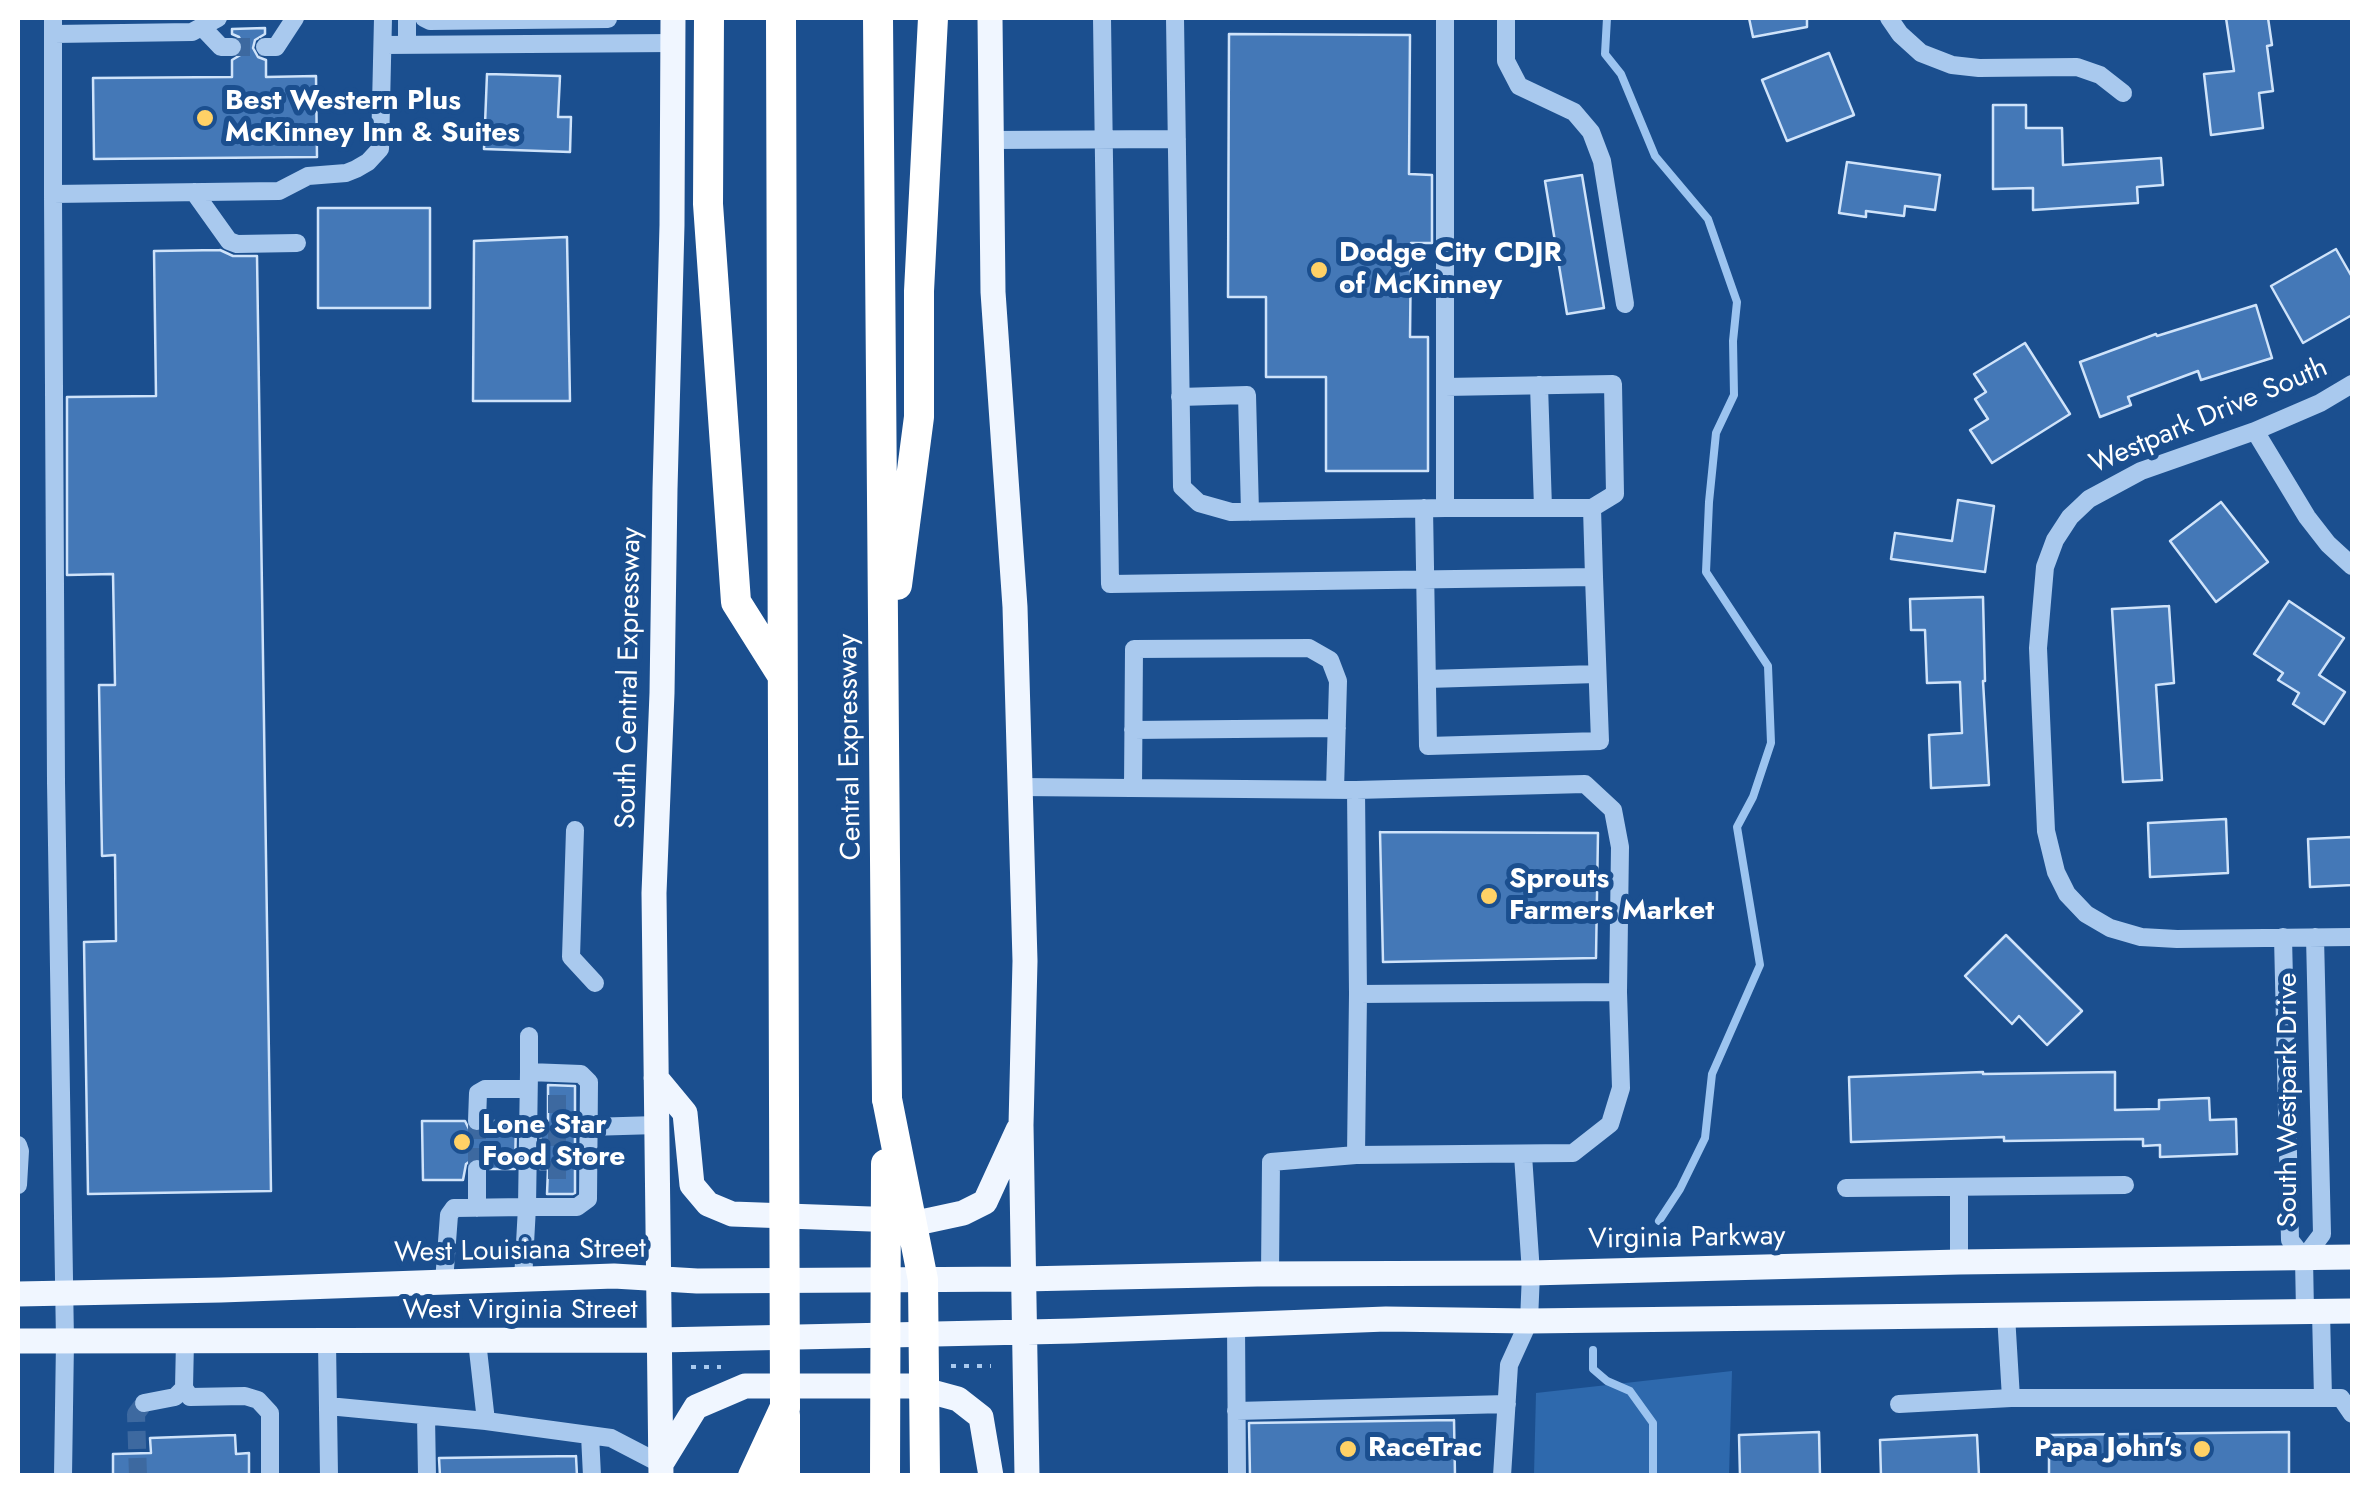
<!DOCTYPE html>
<html>
<head>
<meta charset="utf-8">
<style>
  body { margin:0 }
  #map { position:relative; width:2370px; height:1493px; overflow:hidden; background:#1b4f8f; font-family:Jost,sans-serif }
  canvas { display:block }
  .frame { position:absolute; inset:0; border:20px solid #fff; pointer-events:none }
</style>
</head>
<body>
<div id="map">
<canvas width="2370" height="1493"></canvas>
<div class="frame"></div>
</div>
<script>
const ctx = document.querySelector('canvas').getContext('2d');
ctx.lineJoin = 'round';
function fillPath(path, color) { ctx.fillStyle = color; ctx.fill(path, 'evenodd'); }
const toPath = rows => new Path2D(rows.map(r => 'M' + r).join(''));
function strokePath(path, color, width, dash) { ctx.strokeStyle = color; ctx.lineWidth = width; ctx.lineCap = dash ? 'butt' : 'round'; ctx.setLineDash(dash || []); ctx.stroke(path); }
function drawText(font, color, halo, rows, align = 'center') {
  ctx.font = font + ' Jost,sans-serif'; ctx.lineWidth = 10; ctx.setLineDash([]); ctx.textBaseline = 'middle'; ctx.strokeStyle = halo; ctx.fillStyle = color; for (const [text, x, y, turn = 0] of rows) {
    ctx.save(); ctx.translate(x, y); ctx.rotate((+turn || 0) * Math.PI / 180); ctx.textAlign = isNaN(turn) ? turn : align; if (halo) ctx.strokeText(text, 0, 0); ctx.fillText(text, 0, 0); ctx.restore();
  }
}
fillPath(toPath([
  [1732,1371,1729,1475,1534,1475,1536,1393]
]), '#2e69ad');
strokePath(toPath([
  [1607,18,1605,54,1621,74,1655,156,1708,219,1737,302,1733,341,1734,395,1716,433,1709,502,1706,572,1768,666,1771,743,1753,797,1737,827,1760,965,1712,1074,1705,1138,1680,1189,1659,1221],
  [1593,1350,1593,1369,1607,1381,1630,1391,1653,1423,1653,1476]
]), '#9cc4f0', 8);
const building = toPath([
  [1749,18,1807,18,1807,27,1753,37,1749,18],
  [2226,18,2268,18,2272,45,2267,46,2273,91,2259,93,2263,128,2211,135,2204,74,2234,71,2226,18],
  [265,28,265,34,255,40,253,48,258,57,266,60,266,77,316,76,317,157,94,159,93,78,232,77,232,60,242,54,244,46,239,37,232,34,232,29,265,28],
  [1229,34,1410,35,1409,174,1432,175,1432,243,1411,243,1410,337,1428,337,1428,471,1326,471,1326,377,1266,377,1266,297,1228,297,1229,34],
  [1829,53,1854,115,1787,141,1762,80,1829,53],
  [487,74,560,76,558,117,571,117,570,152,484,149,487,74],
  [1993,105,2026,105,2026,128,2062,128,2063,165,2161,158,2163,185,2137,187,2138,203,2033,210,2033,188,1993,189,1993,105],
  [1847,162,1940,175,1935,210,1905,206,1904,216,1866,211,1866,217,1839,213,1847,162],
  [1582,175,1604,308,1567,314,1545,181,1582,175],
  [318,208,430,208,430,308,318,308,318,208],
  [567,237,570,401,473,401,474,241,567,237],
  [2336,249,2352,277,2352,315,2303,343,2271,286,2336,249],
  [220,250,233,256,257,256,271,1191,88,1194,84,942,116,941,115,855,102,856,99,685,115,685,113,574,67,575,67,397,156,396,154,251,220,250],
  [2256,305,2272,358,2201,380,2198,371,2128,397,2131,405,2100,417,2080,362,2156,334,2157,336,2256,305],
  [2025,343,2070,414,1992,463,1970,430,1988,419,1975,399,1986,392,1974,374,2025,343],
  [1958,500,1994,506,1985,572,1891,559,1895,533,1952,541,1958,500],
  [2221,502,2268,562,2216,602,2170,541,2221,502],
  [1983,597,1985,681,1983,681,1989,785,1931,788,1929,735,1962,733,1960,682,1927,683,1925,630,1911,630,1910,599,1983,597],
  [2289,601,2344,638,2319,675,2345,692,2324,724,2293,704,2299,693,2278,680,2283,673,2254,654,2289,601],
  [2169,606,2174,683,2156,685,2162,780,2123,782,2112,609,2169,606],
  [2226,819,2228,873,2150,877,2148,823,2226,819],
  [1380,832,1598,833,1596,958,1383,962,1380,832],
  [2352,837,2352,885,2310,887,2308,839,2352,837],
  [2006,935,2082,1011,2047,1045,2019,1016,2012,1024,1965,976,2006,935],
  [1983,1072,1983,1074,2115,1072,2115,1110,2159,1109,2159,1100,2209,1098,2210,1120,2236,1119,2237,1154,2160,1157,2160,1145,2143,1146,2143,1139,2004,1141,2004,1137,1851,1142,1849,1077,1983,1072],
  [548,1085,575,1086,575,1193,573,1194,547,1194,548,1169,540,1169,541,1121,548,1121,548,1085],
  [422,1121,465,1121,470,1131,478,1133,487,1128,490,1121,516,1121,515,1169,490,1169,484,1159,476,1157,466,1164,463,1180,423,1180,422,1121],
  [1454,1420,1455,1476,1250,1476,1249,1423,1454,1420],
  [1819,1432,1820,1476,1740,1476,1739,1435,1819,1432],
  [2289,1432,2289,1476,2049,1476,2049,1435,2289,1432],
  [235,1435,236,1454,249,1453,249,1476,113,1476,113,1454,151,1453,150,1438,235,1435],
  [1977,1435,1979,1476,1881,1476,1880,1440,1977,1435],
  [576,1456,577,1476,440,1476,439,1458,576,1456]
]);
fillPath(building, '#4478b7');
strokePath(building, '#cfe3fa', 2.5);
strokePath(toPath([
  [232,47,265,47],
  [548,1104,575,1104],
  [477,1121,477,1169],
  [548,1137,575,1137],
  [548,1170,575,1170],
  [138,1476,136,1414,144,1403]
]), '#3d69a0', 18, [18, 9]);
strokePath(toPath([
  [951,1366,991,1366],
  [691,1367,721,1367]
]), '#a9c9ee', 4, [5, 8]);
strokePath(toPath([
  [53,18,53,194,279,191,308,176,346,173,356,169,368,162,380,149,383,18],
  [407,18,407,45],
  [424,18,430,21,608,19],
  [1102,18,1110,584,1594,577,1592,508,1445,508],
  [1175,18,1182,487,1199,503,1231,512,1445,508,1445,18],
  [1506,18,1506,61,1519,86,1574,112,1591,132,1602,161,1625,304],
  [1889,18,1900,34,1921,53,1952,65,1979,68,2077,67,2100,75,2123,93],
  [202,27,221,47,232,47],
  [54,34,192,32,218,18],
  [384,45,673,43],
  [265,47,276,47,295,18],
  [991,140,1177,139],
  [194,192,229,241,237,244,297,243],
  [53,194,56,782,65,1341,63,1476],
  [2352,384,2320,403,2255,431,2141,471,2089,499,2070,517,2055,540,2045,567,2038,648,2046,831,2056,872,2067,894,2086,914,2110,928,2141,937,2177,939,2352,937],
  [1539,385,1543,508],
  [1445,387,1613,384,1615,494,1592,508],
  [1180,397,1247,395,1250,512],
  [2255,431,2307,517,2328,544,2352,566],
  [1424,508,1428,746,1600,741,1594,577],
  [1427,679,1597,674],
  [1133,730,1337,728],
  [1019,787,1356,790,1358,994],
  [1133,788,1134,649,1309,648,1330,660,1338,681,1335,790],
  [1356,790,1585,784,1613,810,1620,847,1618,992,1358,994,1356,1155,1573,1153,1610,1124,1621,1088,1618,992],
  [575,830,571,957,595,983],
  [2283,937,2290,1240,2304,1258,2305,1312],
  [477,1121,478,1093,485,1089,528,1089],
  [589,1127,657,1125],
  [18,1145,20,1151,18,1185],
  [1959,1187,1959,1262],
  [1846,1188,2125,1185],
  [477,1208,477,1169],
  [2304,1258,2322,1234,2315,937],
  [1270,1274,1271,1162,1356,1155],
  [523,1280,527,1207,577,1207,588,1199,589,1082,581,1074,529,1072,529,1036],
  [444,1282,449,1215,454,1208,527,1207,529,1072],
  [2321,1312,2323,1398],
  [2006,1315,2011,1398,2341,1398,2352,1414],
  [1236,1323,1237,1476],
  [185,1341,184,1388,190,1397,245,1396,258,1400,270,1413,270,1476],
  [477,1341,486,1421],
  [327,1342,329,1476],
  [144,1403,175,1397,184,1388],
  [1899,1404,2011,1398],
  [328,1406,486,1421,611,1438,661,1464],
  [1236,1411,1507,1404],
  [426,1416,427,1476],
  [590,1435,592,1476],
  [1502,1476,1509,1365,1529,1321,1531,1273,1523,1155]
]), '#a9c9ee', 18);
strokePath(toPath([
  [990,18,993,292,1015,607,1025,961,1021,1125,1027,1476],
  [656,1078,685,1113,692,1185,708,1204,732,1214,926,1221,963,1213,985,1202,1018,1130],
  [18,1294,221,1290,614,1276,697,1281,1023,1279,1257,1274,1531,1273,1959,1262,2352,1257],
  [18,1341,660,1340,1073,1331,1386,1319,1529,1321,2352,1311],
  [661,1464,696,1407,745,1386,910,1386,958,1399,981,1417,991,1476],
  [661,1476,654,893,662,693,665,489,672,225,673,18]
]), '#f0f6ff', 25);
strokePath(toPath([
  [709,18,708,204,736,602,782,675],
  [781,18,784,1101],
  [878,18,887,1099],
  [897,585,919,417,919,291,933,18],
  [785,1415,785,1476],
  [753,1476,785,1407]
]), '#fff', 30);
strokePath(toPath([
  [887,1099,923,1280,925,1476],
  [784,1101,785,1407],
  [885,1476,886,1164]
]), '#fff', 30);
for (const [x, y, r, color] of [
  [205,118,10,"#ffd166"],
  [1319,270,10,"#ffd166"],
  [1489,896,10,"#ffd166"],
  [462,1142,10,"#ffd166"],
  [1348,1449,10,"#ffd166"],
  [2202,1449,10,"#ffd166"]
]) { const dot = new Path2D(); dot.arc(x, y, r, 0, 2 * Math.PI); ctx.fillStyle = color; ctx.fill(dot); strokePath(dot, '#1b4f8f', 4); }
drawText('bold 28px', '#fff', '#1b4f8f', [
  ["Best Western Plus",225,102],
  ["McKinney Inn & Suites",225,134],
  ["Dodge City CDJR",1339,254],
  ["of McKinney",1339,286],
  ["Sprouts",1509,880],
  ["Farmers Market",1509,912],
  ["Lone Star",482,1126],
  ["Food Store",482,1158],
  ["RaceTrac",1368,1449],
  ["Papa John's",2182,1449,"right"]
], 'left');
drawText('28px', '#fff', '#1b4f8f', [
  ["Westpark Drive South",2209,417,-23],
  ["South Central Expressway",630,678,-89],
  ["Central Expressway",851,747,-91],
  ["South Westpark Drive",2289,1100,-90],
  ["Virginia Parkway",1687,1239,-1],
  ["West Louisiana Street",520,1252,-1],
  ["West Virginia Street",520,1311]
]);
</script>
</body>
</html>
